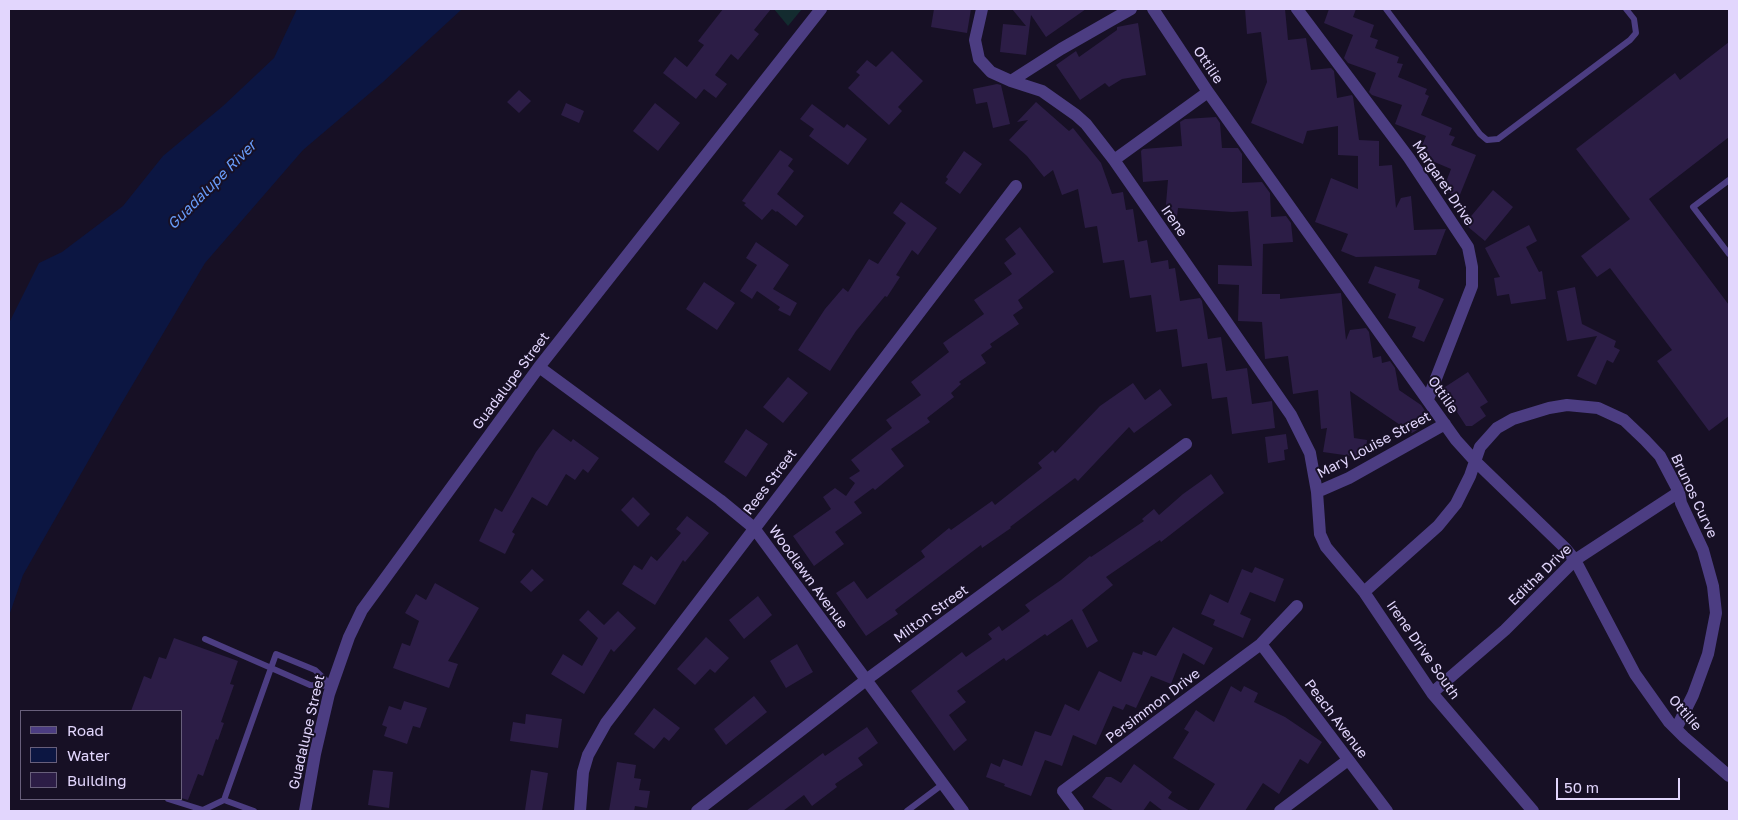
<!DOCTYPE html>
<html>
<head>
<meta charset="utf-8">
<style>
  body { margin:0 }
  #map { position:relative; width:1738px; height:820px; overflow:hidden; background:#171025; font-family:"Golos Text",sans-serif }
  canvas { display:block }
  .frame { position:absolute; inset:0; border:10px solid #e2d6fd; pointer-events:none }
  .legend { position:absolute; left:20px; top:710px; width:162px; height:90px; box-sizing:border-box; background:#171025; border:1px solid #685f7b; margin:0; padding:6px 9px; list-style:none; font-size:15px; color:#e2d6fd }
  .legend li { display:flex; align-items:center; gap:10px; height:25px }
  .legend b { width:25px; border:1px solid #685f7b }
  .scale { position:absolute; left:1556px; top:778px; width:124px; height:22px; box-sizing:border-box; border:2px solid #e2d6fd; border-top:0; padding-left:6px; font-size:15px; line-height:18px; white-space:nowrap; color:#e2d6fd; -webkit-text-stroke:4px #171025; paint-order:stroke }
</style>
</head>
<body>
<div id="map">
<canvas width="1738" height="820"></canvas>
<div class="frame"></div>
<ul class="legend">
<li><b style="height:6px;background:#4c3d82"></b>Road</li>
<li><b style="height:14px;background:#0c1642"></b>Water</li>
<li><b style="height:14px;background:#2c1d46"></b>Building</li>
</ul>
<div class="scale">50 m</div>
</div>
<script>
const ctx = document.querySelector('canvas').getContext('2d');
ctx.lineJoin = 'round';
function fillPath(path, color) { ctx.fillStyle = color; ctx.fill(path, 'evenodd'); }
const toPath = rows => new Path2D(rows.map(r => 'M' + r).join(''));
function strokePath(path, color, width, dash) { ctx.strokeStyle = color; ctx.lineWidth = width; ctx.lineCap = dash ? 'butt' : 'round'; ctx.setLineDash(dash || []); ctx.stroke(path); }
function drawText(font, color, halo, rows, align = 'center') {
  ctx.font = font + ' "Golos Text",sans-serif'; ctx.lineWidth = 4; ctx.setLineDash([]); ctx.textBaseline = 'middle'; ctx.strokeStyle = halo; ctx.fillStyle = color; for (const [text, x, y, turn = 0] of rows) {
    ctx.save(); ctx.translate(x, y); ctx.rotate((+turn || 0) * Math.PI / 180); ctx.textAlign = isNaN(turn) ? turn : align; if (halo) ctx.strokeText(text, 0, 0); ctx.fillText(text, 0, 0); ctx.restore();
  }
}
fillPath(toPath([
  [774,9,802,9,788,26]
]), '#132b2f');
fillPath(toPath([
  [297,9,462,9,383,82,303,150,205,263,114,416,23,575,9,616,9,323,39,263,62,252,123,206,163,156,223,106,274,58]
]), '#0c1642');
fillPath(toPath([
  [723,9,771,9,754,30,759,34,738,60,731,54,715,75,727,84,716,98,704,89,696,99,663,73,675,57,687,67,704,45,698,41],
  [934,9,971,9,967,33,931,27],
  [1012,9,1086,9,1046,37,1031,15,1026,55,1000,52,1003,24,1026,26],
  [1245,9,1285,9,1288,40,1306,38,1311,70,1331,68,1334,71,1337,98,1352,95,1353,97,1359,140,1379,141,1379,166,1392,165,1396,208,1401,198,1411,196,1414,230,1446,229,1436,255,1356,257,1341,251,1348,234,1315,222,1331,178,1358,189,1358,156,1338,155,1338,126,1307,131,1303,144,1251,123,1267,82,1261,32,1247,34],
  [1329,9,1356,9,1353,17,1374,25,1370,37,1378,40,1375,48,1399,57,1397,63,1403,64,1398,77,1427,89,1425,94,1429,96,1421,115,1452,128,1449,135,1455,137,1451,145,1476,155,1459,197,1443,190,1451,169,1418,155,1426,136,1395,124,1402,105,1372,95,1369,92,1376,73,1348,63,1344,58,1353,35,1324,23],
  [1138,23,1146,75,1122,79,1109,87,1105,83,1080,100,1056,65,1076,51,1079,57,1117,30,1117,27],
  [1729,42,1729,137,1649,199,1729,305,1729,416,1709,431,1657,361,1672,350,1610,268,1597,277,1581,256,1630,219,1576,149,1675,73,1680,80],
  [892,51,923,81,898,107,902,111,889,125,848,88,860,75,856,72,867,60,876,67],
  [997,84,1001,85,1010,124,993,128,987,102,976,104,973,89],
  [519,90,531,101,519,113,507,102],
  [1036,102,1069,131,1073,128,1101,163,1112,194,1123,192,1126,210,1133,209,1138,242,1147,240,1151,263,1168,260,1169,269,1175,268,1180,301,1200,298,1202,301,1208,339,1221,337,1226,371,1247,368,1252,404,1272,401,1275,428,1232,434,1227,397,1212,399,1207,363,1182,367,1177,329,1156,332,1151,295,1130,298,1124,260,1103,263,1097,226,1085,228,1078,189,1062,195,1053,170,1044,177,1027,156,1009,140,1028,120,1017,122],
  [566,103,584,111,579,123,561,115],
  [655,103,680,123,658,151,633,131],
  [812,104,844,128,847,124,867,139,848,165,809,136,814,129,800,119],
  [1216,117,1220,123,1222,148,1238,148,1242,154,1242,183,1262,182,1270,193,1271,217,1286,216,1291,223,1293,242,1263,244,1262,294,1280,294,1280,299,1341,293,1346,340,1350,330,1366,328,1369,332,1373,358,1381,356,1382,363,1390,361,1395,368,1399,390,1421,405,1428,415,1417,430,1412,433,1350,391,1354,438,1367,440,1365,458,1323,452,1327,428,1321,429,1318,390,1293,394,1288,356,1265,359,1262,322,1238,321,1239,285,1218,284,1218,265,1252,266,1248,211,1232,212,1178,208,1177,217,1165,216,1168,180,1143,182,1141,151,1143,149,1182,146,1180,122,1185,119],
  [780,150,793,159,788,166,794,171,777,194,804,216,796,226,777,211,776,212,772,209,762,220,744,205,746,203,742,201],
  [964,151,982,164,960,194,945,183,948,179,946,177],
  [1493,190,1513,207,1485,241,1467,226,1467,221],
  [901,202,937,228,918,255,912,250,896,275,900,277,887,297,885,296,856,331,830,371,798,350,825,309,843,288,848,292,869,259,878,264,906,223,893,213],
  [1529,225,1537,241,1526,247,1539,272,1542,271,1546,299,1511,304,1509,294,1497,296,1494,278,1500,277,1485,248],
  [1020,227,1054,272,1018,300,1023,308,1013,315,1019,324,990,344,992,347,981,355,986,363,959,382,961,384,951,393,954,397,927,418,930,422,891,449,904,466,875,490,873,488,854,502,862,513,835,532,844,544,814,566,793,536,831,509,823,497,835,488,846,496,855,483,849,478,860,471,851,460,892,428,886,420,921,395,911,382,949,352,943,343,984,314,974,300,1012,274,1004,263,1016,254,1005,239],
  [756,242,789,265,773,289,797,303,790,316,778,310,780,307,757,291,752,299,740,291,757,265,746,258],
  [1375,266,1420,280,1418,288,1444,299,1424,342,1412,337,1416,327,1388,318,1396,294,1368,283],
  [704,282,735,303,717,330,686,309],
  [1575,287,1582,324,1616,341,1614,347,1620,350,1613,363,1607,360,1596,385,1577,376,1597,336,1567,341,1557,291],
  [1468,372,1488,402,1480,407,1486,416,1472,426,1466,426,1442,389],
  [788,377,808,393,783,423,763,407],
  [1133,383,1145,400,1160,389,1172,405,1134,433,1129,427,1078,481,1075,478,1010,527,1011,528,982,548,981,545,895,610,898,614,866,636,836,593,854,581,867,599,925,557,921,551,949,528,951,530,992,501,995,505,1042,468,1038,463,1053,450,1055,453,1100,406],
  [553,429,571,442,573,439,599,458,588,473,583,469,575,480,566,474,547,506,532,497,512,532,515,534,505,554,479,541,495,508,502,512,536,452],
  [746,429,768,444,746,477,724,462],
  [1286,434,1288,449,1284,450,1285,460,1268,463,1265,437],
  [1211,474,1224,493,1161,542,1160,540,1106,577,1113,585,1082,610,1098,641,1087,648,1072,619,1047,636,1045,634,1006,661,1004,658,957,691,966,702,949,715,967,740,954,751,911,691,962,652,966,657,992,639,988,634,999,626,1002,631,1030,611,1025,605,1061,580,1090,556,1091,557,1144,521,1142,519,1154,509,1159,515,1183,494],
  [633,497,650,514,638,527,621,510],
  [687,516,709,533,685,562,683,560,655,605,622,584,634,565,642,570,651,556,657,561,681,533,676,529],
  [1255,567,1284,579,1275,602,1250,592,1240,614,1251,619,1243,638,1213,625,1215,620,1201,614,1210,594,1228,603,1242,569,1252,573],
  [532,569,544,580,531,592,520,582],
  [435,583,479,608,448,661,458,664,449,688,393,668,402,643,410,646,419,621,405,613,416,594,426,600],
  [758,596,772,615,744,639,729,620],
  [588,610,604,625,618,611,636,628,614,652,611,649,584,694,551,674,563,654,582,666,598,638,579,620],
  [1173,627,1213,648,1204,665,1183,653,1171,684,1151,676,1136,708,1126,704,1123,710,1113,706,1096,745,1073,735,1062,766,1045,760,1031,796,1004,786,1005,784,986,777,991,763,1000,767,1003,759,1022,766,1035,731,1051,736,1065,704,1079,711,1099,671,1121,682,1133,652,1142,655,1143,651,1156,656],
  [706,637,729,658,715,673,710,669,695,685,677,669],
  [174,638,238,661,230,684,234,685,221,722,224,723,218,740,216,739,203,776,198,774,188,800,181,798,181,711,131,711,144,676,151,679,159,657,166,659],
  [797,644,813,672,786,688,770,661],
  [1231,686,1241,692,1244,686,1258,693,1254,702,1285,717,1322,742,1308,764,1300,759,1279,794,1263,783,1245,811,1198,811,1215,784,1173,758,1189,732,1184,729,1196,710,1214,722],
  [754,696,767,712,726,745,714,729],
  [404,701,427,708,420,728,413,726,407,744,384,736,387,727,382,725,389,706,401,710],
  [654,708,680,728,669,741,664,737,654,749,634,734],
  [526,714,562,719,558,748,510,741,513,722,525,724],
  [867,727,878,743,858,758,863,765,835,784,837,787,812,806,804,795,783,811,746,811,823,753,825,756],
  [617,762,636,765,634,778,641,779,639,790,650,791,647,808,635,806,634,811,609,811],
  [1134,764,1172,792,1168,798,1190,811,1163,811,1150,801,1143,811,1114,811,1092,797,1106,777,1111,777,1121,783],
  [373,770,393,772,389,808,368,805],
  [531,770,548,773,542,811,525,810]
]), '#2c1d46');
strokePath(toPath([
  [1386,9,1480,134,1487,140,1498,139,1630,40,1636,33,1634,19,1626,9],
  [1729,180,1693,207,1729,254],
  [205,639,310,685,332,686],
  [168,799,203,810,224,800,276,654,315,670,332,686],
  [224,800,254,811],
  [907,811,943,784]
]), '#4c3d82', 6);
strokePath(toPath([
  [982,9,975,40,979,59,991,72,1011,81,1042,91,1076,115,1086,124,1114,160,1291,415,1310,453,1317,492,1320,534,1326,547,1364,592,1432,693,1533,811],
  [1153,9,1208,92,1456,440,1475,461,1564,547,1575,560,1635,674,1669,722,1684,737,1729,776],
  [1297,9,1409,158,1468,247,1472,267,1472,286,1428,399],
  [1011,81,1061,49,1131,9],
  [1114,160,1208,92],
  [539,367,720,500,754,528,963,811],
  [1317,492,1349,478,1445,424],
  [1364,592,1438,526,1456,504,1470,476,1480,447,1497,428,1513,419,1549,408,1567,405,1598,408,1624,420,1645,440,1660,456,1679,492,1681,503,1703,550,1713,586,1716,613,1708,654,1693,695,1676,729],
  [1261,644,1387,811],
  [1432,693,1505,630,1575,560,1679,492],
  [305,811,315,754,329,694,349,637,362,610,539,367,821,9],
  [580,811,583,772,588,755,606,723,1016,186],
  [697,811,866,680,1186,444],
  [1078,811,1063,791,1261,644,1297,606],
  [1280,811,1348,760]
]), '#4c3d82', 12);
drawText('14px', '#e2d6fd', '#171025', [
  ["Ottilie",1208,65,56],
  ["Margaret Drive",1443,183,56],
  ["Irene",1174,221,55],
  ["Guadalupe Street",511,381,-53],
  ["Ottilie",1443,395,55],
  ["Mary Louise Street",1374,445,-28],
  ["Rees Street",770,482,-53],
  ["Brunos Curve",1694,496,65],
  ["Editha Drive",1540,575,-44],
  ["Woodlawn Avenue",808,577,54],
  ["Milton Street",931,614,-36],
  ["Irene Drive South",1423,650,55],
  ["Persimmon Drive",1153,706,-37],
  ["Ottilie",1685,713,49],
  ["Peach Avenue",1336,719,53],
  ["Guadalupe Street",307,732,-77]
]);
drawText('italic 15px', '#689cf9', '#171025', [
  ["Guadalupe River",212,185,-45]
]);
</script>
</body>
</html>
